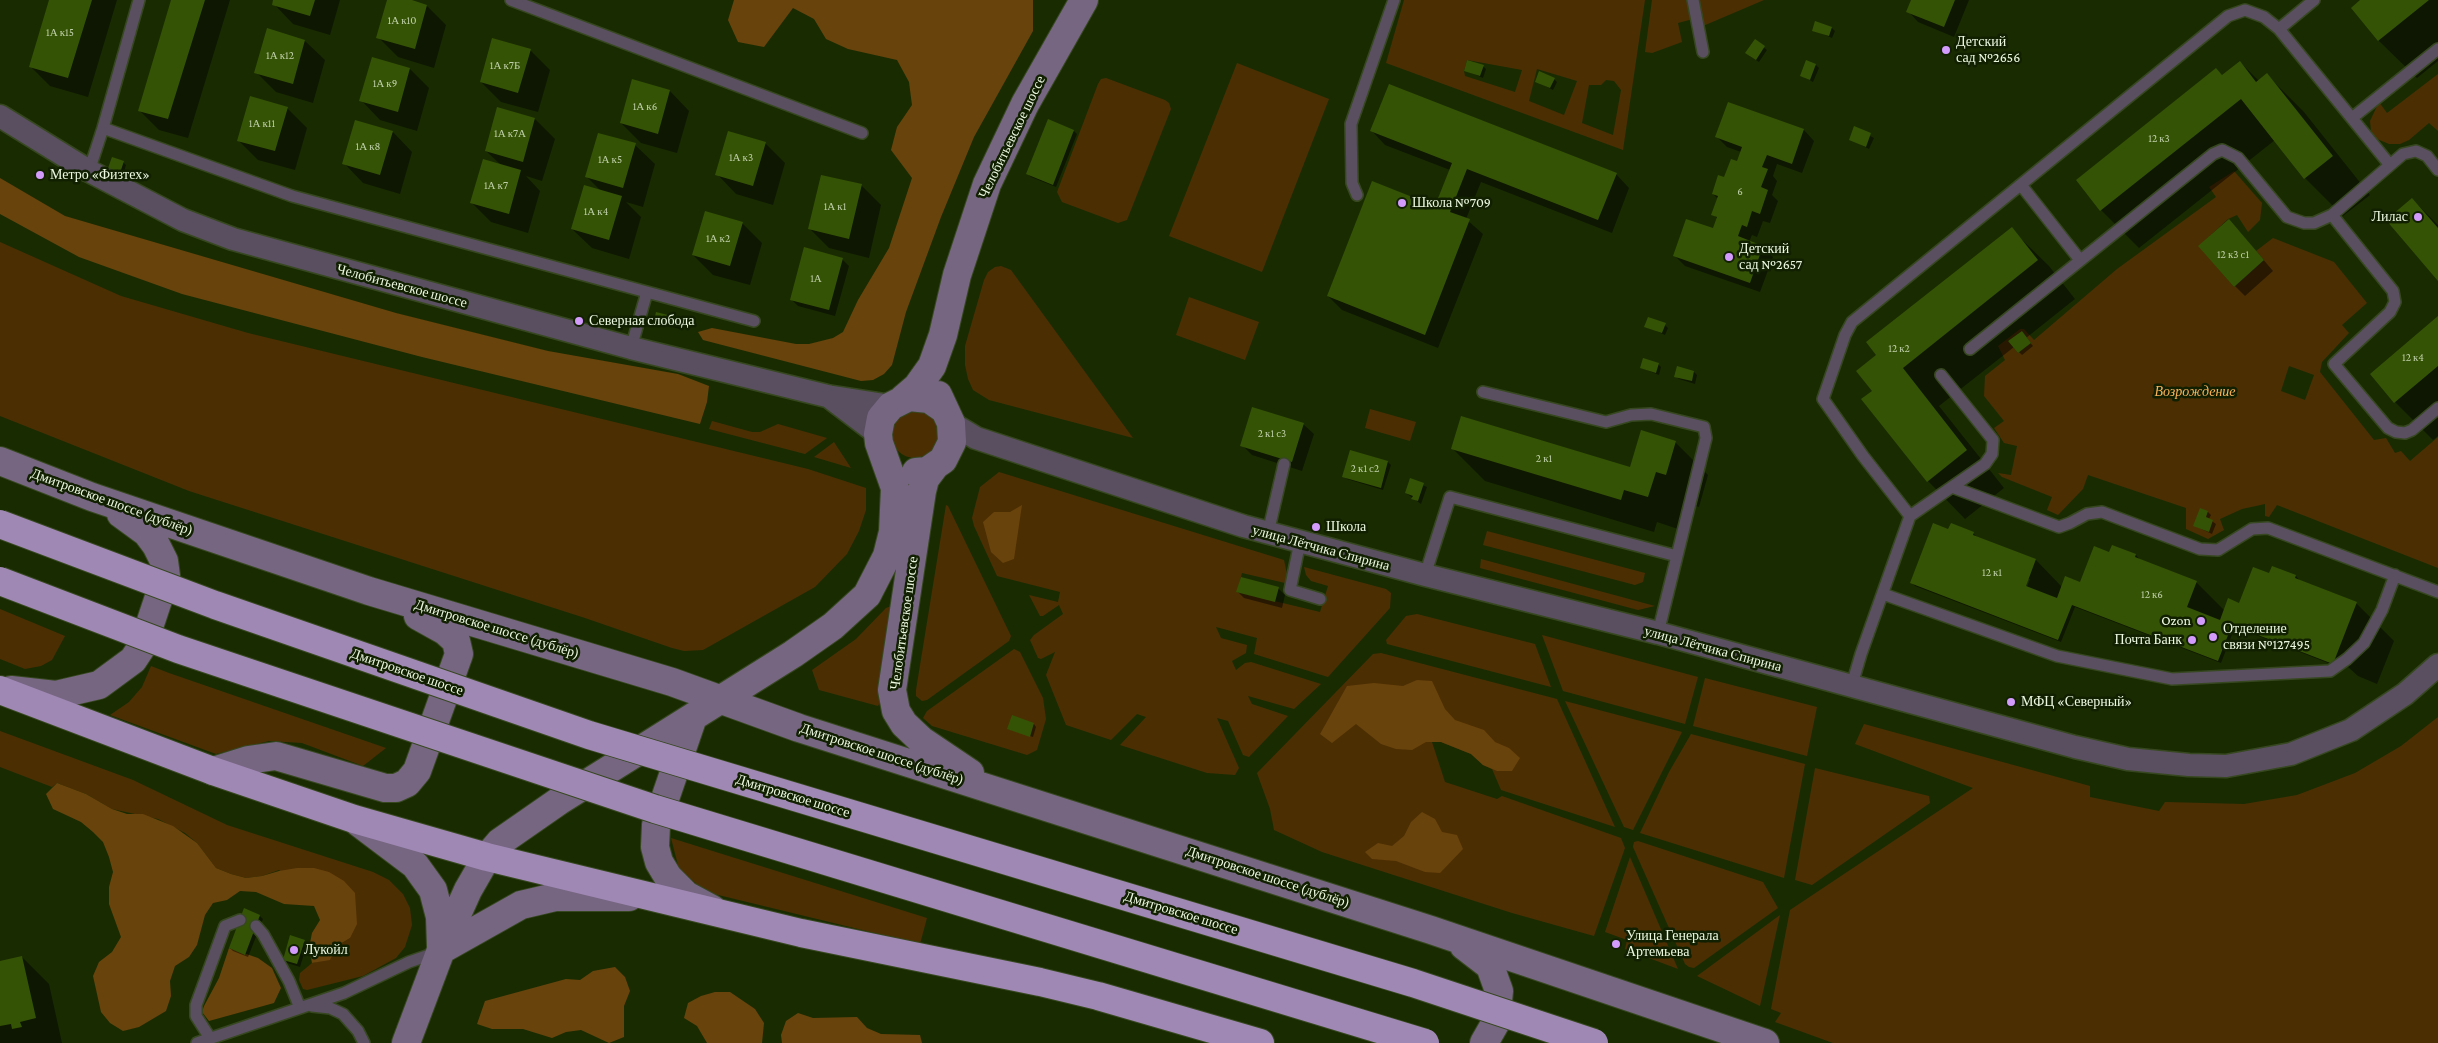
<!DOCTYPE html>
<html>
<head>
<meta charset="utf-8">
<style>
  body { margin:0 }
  canvas { display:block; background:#192b01 }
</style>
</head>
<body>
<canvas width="2438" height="1043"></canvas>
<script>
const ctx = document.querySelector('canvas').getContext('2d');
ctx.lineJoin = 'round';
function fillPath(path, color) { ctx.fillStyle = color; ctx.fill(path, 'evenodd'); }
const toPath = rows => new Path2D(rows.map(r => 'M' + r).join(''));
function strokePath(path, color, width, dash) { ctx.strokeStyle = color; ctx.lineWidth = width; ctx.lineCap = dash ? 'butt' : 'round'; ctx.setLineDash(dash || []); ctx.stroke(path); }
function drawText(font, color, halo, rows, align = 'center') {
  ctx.font = font + ' "Crimson Pro",serif'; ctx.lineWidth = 5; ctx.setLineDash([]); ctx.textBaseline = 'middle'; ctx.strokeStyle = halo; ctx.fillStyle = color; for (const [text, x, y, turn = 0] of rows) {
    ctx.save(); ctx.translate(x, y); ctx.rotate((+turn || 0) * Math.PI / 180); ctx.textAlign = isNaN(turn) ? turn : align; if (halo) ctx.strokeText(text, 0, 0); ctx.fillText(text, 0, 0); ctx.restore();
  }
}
fillPath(toPath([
  [1404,0,1645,0,1623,150,1386,63],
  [1467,60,1522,70,1515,92,1465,76,1464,71],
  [1537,69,1577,81,1564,115,1529,101],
  [1606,80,1614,81,1621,90,1613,135,1582,123,1589,85,1601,85],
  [1652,0,1688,0,1693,19,1678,23,1682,42,1652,53,1645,52],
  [1699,0,1764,0,1703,26],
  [1237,63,1329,99,1262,272,1169,236],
  [2438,74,2438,131,2429,123,2409,140,2400,144,2389,144,2377,139,2371,131,2370,121,2379,102,2387,113],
  [1106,78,1165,100,1169,103,1171,109,1127,220,1118,223,1062,202,1057,192,1098,84,1101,79],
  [2234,171,2262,203,2260,220,2248,232,2237,215,2228,219,2199,246,2234,287,2264,260,2256,251,2273,238,2334,262,2367,303,2342,325,2349,333,2322,362,2320,372,2374,440,2386,438,2395,453,2401,451,2410,461,2438,437,2438,568,2277,505,2269,517,2265,516,2265,504,2242,509,2220,519,2224,530,2208,539,2186,529,2186,508,2088,475,2083,489,2058,515,2047,510,2052,497,2002,477,1998,473,2011,475,2017,446,2004,443,1994,428,2004,421,1984,396,1985,376,2005,360,1998,346,2020,329,2024,329,2034,340,2117,269,2216,197,2209,187],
  [2022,331,2031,343,2018,353,2008,341],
  [2289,366,2314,375,2305,400,2281,391],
  [0,242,121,296,248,333,808,469,866,488,866,510,859,531,847,554,815,587,703,650,684,651,672,648,585,618,189,491,0,416],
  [1001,266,1011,270,1133,438,989,400,973,390,968,379,965,365,965,346,984,280,988,272,995,267],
  [1189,297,1259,322,1245,360,1176,335],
  [1370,409,1416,422,1410,441,1365,428],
  '891 434a24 24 0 1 1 48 0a24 24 0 1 1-48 0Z',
  [712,421,752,432,760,432,778,424,827,438,805,454,709,429],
  [834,442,851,468,814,457],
  [999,472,1284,560,1287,574,1285,583,1242,573,1237,592,1320,612,1328,586,1311,581,1306,575,1304,567,1386,589,1391,593,1390,608,1328,677,1254,654,1257,638,1216,627,1221,638,1247,645,1246,653,1232,661,1236,670,1245,663,1251,662,1321,684,1294,709,1248,696,1252,704,1288,716,1249,757,1243,755,1228,721,1217,718,1239,768,1235,775,1207,773,1120,745,1146,717,1137,714,1111,740,1066,725,1046,675,1055,652,1041,659,1038,658,1030,640,1034,635,1063,614,1059,605,1043,616,1040,616,1029,595,1058,602,1060,592,997,576,974,526,972,518,980,487],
  [946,505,948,506,1011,636,1009,641,927,700,922,701,916,696,916,690],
  [1487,531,1645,573,1643,582,1635,585,1483,545],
  [1481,559,1655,606,1638,610,1480,568],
  [897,604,883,697,878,706,819,690,812,670,856,639,886,608],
  [0,609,65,636,52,660,41,666,25,669,0,659],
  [1417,614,1535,644,1551,687,1387,644,1386,640,1406,616],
  [1542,635,1698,677,1685,724,1563,691],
  [1014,649,1020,652,1043,698,1046,719,1037,750,1027,755,932,726,923,718,927,711],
  [1381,653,1557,699,1615,827,1501,790,1492,769,1483,765,1471,754,1441,742,1432,742,1445,782,1497,799,1502,796,1621,838,1625,848,1594,936,1512,913,1322,852,1274,830,1270,809,1257,773,1373,654],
  [151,666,169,673,386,748,363,766,302,743,269,741,216,754,110,715,129,702,142,687],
  [1705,678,1817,707,1807,756,1693,726],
  [1565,701,1682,732,1633,830,1624,827],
  [2438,717,2438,1043,1833,1043,1775,1022,1781,1013,1771,1009,1790,910,1973,788,1855,744,1864,724,2090,786,2090,797,2159,811,2165,802,2244,804,2297,795,2355,773,2401,746],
  [0,731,133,780,227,825,373,872,389,880,403,894,410,908,412,925,405,947,396,958,363,976,307,990,303,989,299,980,300,973,312,963,330,959,337,946,350,938,279,870,262,876,246,878,231,874,216,868,197,843,185,833,158,819,112,809,86,794,57,783,52,787,0,767],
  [1691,734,1805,764,1784,878,1640,833,1669,772],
  [1815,768,1929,796,1930,803,1812,885,1795,880],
  [671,838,927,918,920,944,706,892,679,869],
  [1638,841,1763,882,1778,908,1694,968,1689,967,1685,964,1633,847,1634,842],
  [1630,857,1678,969,1625,949,1627,940,1605,932],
  [1780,915,1760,1006,1697,976]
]), '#4c2e03');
fillPath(toPath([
  [734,0,1033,0,1033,31,974,137,941,217,906,312,892,365,884,374,873,380,861,381,703,340,698,332,712,328,796,344,809,344,833,338,843,332,858,300,889,248,912,178,891,150,897,127,912,105,909,82,897,60,848,49,826,39,814,19,793,8,764,47,738,42,728,20],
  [0,178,65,216,396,313,548,351,678,374,709,386,707,402,700,424,422,357,182,294,79,257,0,214],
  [1022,505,1014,559,1003,563,991,552,983,522,994,512,1010,512],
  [1417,680,1432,681,1445,709,1455,720,1484,730,1495,742,1509,748,1520,758,1512,771,1497,771,1483,765,1471,754,1441,742,1426,742,1412,750,1396,749,1381,744,1356,724,1332,743,1320,734,1347,686,1374,683,1403,686],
  [57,783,86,794,112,809,127,814,143,814,173,826,197,843,216,868,231,874,246,878,262,876,279,871,297,868,314,868,329,872,344,881,355,893,357,924,350,938,337,946,330,960,312,963,309,948,312,933,320,920,314,906,284,904,256,892,240,891,227,900,213,903,205,915,197,945,189,957,175,966,170,981,171,996,166,1011,139,1027,123,1031,110,1023,101,1012,93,976,99,962,112,952,121,937,109,904,109,887,113,872,109,857,103,842,93,832,81,822,53,809,46,794],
  [1422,812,1435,819,1442,832,1457,835,1463,849,1440,873,1425,872,1396,861,1372,859,1365,852,1378,843,1392,846,1404,836,1411,822],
  [229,948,258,958,272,968,281,988,274,1003,209,1021,202,1012,204,1006,219,978],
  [615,967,625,977,630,991,624,1006,624,1037,609,1043,581,1030,566,1032,552,1038,523,1029,492,1029,477,1024,485,1001,566,979,580,980,593,971],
  [715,992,730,992,755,1009,764,1023,762,1043,707,1043,697,1026,684,1018,688,1003,701,996],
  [798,1013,813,1018,857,1017,867,1028,881,1034,920,1035,922,1043,782,1043,781,1035,786,1021]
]), '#69430c');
fillPath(toPath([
  [51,0,117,0,88,97,50,86,30,66],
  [172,0,230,0,188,138,159,130,139,110],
  [275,0,340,0,330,35,293,24,274,4],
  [389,0,407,0,427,6,446,25,434,68,398,57,378,37],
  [1912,0,1969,0,1954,37,1918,22,1908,11],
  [2362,0,2438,0,2438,61,2417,78,2379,41,2352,8],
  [1832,28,1835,31,1832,38,1814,30],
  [268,30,305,41,325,60,313,103,276,92,256,72],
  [1755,41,1767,50,1759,62,1750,56],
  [530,50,550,70,538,112,501,102,481,82],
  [2240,62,2259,81,2267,75,2304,112,2370,195,2343,216,2305,178,2275,140,2139,248,2101,210,2216,69,2223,76],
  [1816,65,1819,68,1813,82,1801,75],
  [1483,66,1486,69,1483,78,1465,70],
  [410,69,429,88,417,131,380,120,361,100],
  [1554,79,1557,82,1553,90,1536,81],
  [670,91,689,111,677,153,641,143,621,123],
  [287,108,307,128,295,170,258,160,238,140],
  [498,108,535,119,555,139,542,181,526,176,540,191,528,233,491,222,472,203,501,165,486,151],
  [1855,128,1874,138,1869,149,1850,139],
  [1804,130,1814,141,1802,173,1777,164,1773,176,1777,181,1772,195,1778,201,1770,223,1763,221,1757,237,1752,235,1749,242,1762,247,1773,257,1760,292,1685,266,1675,256,1714,230,1718,219,1713,214,1718,199,1713,194,1738,162,1741,152,1727,147,1717,137],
  [1074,131,1077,134,1056,187,1031,177,1028,174],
  [1372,131,1616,174,1629,188,1612,233,1481,182,1466,219,1483,234,1438,348,1342,310,1328,296,1436,207,1450,170,1385,145],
  [393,132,412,152,400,194,363,183,344,163],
  [765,143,785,163,773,205,736,194,717,174],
  [635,145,655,164,643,207,626,202,641,217,629,259,592,248,572,229,601,191,586,176],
  [123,162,126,165,123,175,109,168],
  [861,185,881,205,869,258,829,248,810,229],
  [2412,199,2438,225,2438,279],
  [742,223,762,243,750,285,713,275,693,255],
  [2011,229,2049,266,2075,299,2026,338,2033,346,2022,355,2014,347,1939,406,2004,488,1965,519,1928,481,1874,391,1878,355],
  [2239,231,2273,271,2245,296,2235,286],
  [842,259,849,266,835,316,798,306,791,299],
  [2438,318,2438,436,2433,440,2395,402,2372,374],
  [679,319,682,322,680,329,658,323,655,320],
  [1665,325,1668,328,1665,335,1646,326],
  [1658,364,1661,367,1659,375,1642,368],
  [1678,368,1694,372,1697,375,1695,384,1679,379,1676,376],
  [1303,424,1314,434,1302,471,1252,455,1242,445],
  [1675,442,1708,475,1699,507,1689,504,1681,530,1657,522,1654,532,1485,481,1452,448,1631,468],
  [1388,462,1391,465,1383,490,1347,479,1344,476],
  [1411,480,1427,487,1421,504,1406,493],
  [2201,510,2208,512,2211,515,2209,519,2216,524,2212,534,2195,526],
  [1949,530,1973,533,1979,539,2036,560,2062,587,2081,583,2110,554,2113,547,2136,555,2141,561,2196,582,2225,611,2245,606,2270,575,2272,568,2296,576,2301,582,2356,603,2394,641,2377,684,2358,676,2348,667,2337,663,2336,666,2235,627,2221,663,2075,607,2061,642,1915,586,1912,583],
  [2028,579,2030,579,2018,610],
  [1241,579,1279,589,1285,595,1282,608,1244,598,1238,592],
  [1034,724,1036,727,1033,737,1008,729],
  [260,916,263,919,248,957,233,951,230,948],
  [304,941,307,944,300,967,287,963,284,960],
  [22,957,49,984,62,1043,0,1043,0,962]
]), '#0007');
fillPath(toPath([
  [49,0,92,0,68,78,29,67],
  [171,0,205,0,168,119,138,111],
  [273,0,315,0,310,16,272,5],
  [387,0,412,0,427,5,415,49,376,38],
  [1911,0,1955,0,1944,27,1906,12],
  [2360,0,2429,0,2378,41,2351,8],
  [1815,21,1832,27,1829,36,1812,31],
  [267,28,305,40,293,84,254,73],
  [492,38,531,49,518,93,480,82],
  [1755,39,1765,46,1756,60,1745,53],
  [372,57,410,68,398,112,359,101],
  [1467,60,1484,65,1480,76,1464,71],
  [1806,60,1816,64,1810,80,1800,76],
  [2240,61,2256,82,2267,73,2333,156,2304,179,2241,99,2100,211,2076,180,2216,68,2222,75],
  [1539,71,1555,78,1550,88,1535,82],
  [632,79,670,90,658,134,620,123],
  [1389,84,1617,173,1598,220,1467,169,1450,212,1470,219,1425,335,1327,296,1372,181,1435,206,1452,163,1370,131],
  [250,96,288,107,275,151,237,141],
  [1728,102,1804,129,1792,164,1767,155,1762,167,1768,169,1761,187,1768,190,1760,214,1752,211,1747,227,1742,225,1738,236,1763,246,1750,283,1673,256,1686,219,1713,228,1717,217,1711,215,1718,196,1712,194,1718,175,1724,177,1731,159,1737,161,1742,147,1715,137],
  [497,107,535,118,523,162,485,151],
  [1048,119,1074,130,1053,185,1026,174],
  [355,120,393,131,380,175,342,164],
  [1854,126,1871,133,1866,147,1849,140],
  [728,131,766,142,753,186,715,175],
  [598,133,636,143,623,188,585,177],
  [112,157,124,161,120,173,108,168],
  [483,159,521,170,509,214,470,203],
  [821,175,862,184,849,239,808,229],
  [584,185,622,196,609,240,571,229],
  [2412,198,2438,228,2438,281,2386,220],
  [705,211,743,222,730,266,692,255],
  [2229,219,2264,260,2234,287,2198,246],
  [2012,227,2038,260,1903,368,1967,450,1927,482,1861,399,1872,391,1856,371,1876,355,1866,342],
  [804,247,843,258,829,310,790,300],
  [656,312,680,318,678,327,654,321],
  [2438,316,2438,366,2394,403,2370,374],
  [1648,317,1666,323,1662,333,1644,327],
  [2022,331,2031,343,2018,353,2008,341],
  [1643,358,1659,363,1656,373,1640,368],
  [1677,366,1694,371,1692,381,1674,377],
  [1252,407,1304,423,1292,462,1240,446],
  [1461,416,1630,467,1641,430,1676,441,1666,475,1656,472,1648,497,1624,490,1621,500,1451,449],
  [1350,450,1388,461,1381,488,1342,477],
  [1410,478,1424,483,1418,501,1411,499,1413,496,1405,493],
  [2200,508,2208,511,2206,517,2213,520,2209,532,2193,526],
  [1933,523,1948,529,1951,523,1974,532,1973,535,2036,559,2026,586,2057,598,2065,576,2080,582,2094,546,2109,552,2112,545,2136,554,2135,557,2197,581,2187,607,2220,620,2228,598,2239,603,2253,567,2269,573,2272,566,2296,575,2295,578,2357,602,2333,664,2232,625,2218,661,2072,605,2058,640,1910,583],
  [1241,577,1279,587,1275,602,1236,592],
  [1012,715,1034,723,1030,737,1007,729],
  [244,908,260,915,245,955,229,948],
  [290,935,305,940,297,964,283,960],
  [22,956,36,1018,20,1022,22,1027,12,1029,11,1024,0,1026,0,961]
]), '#355305');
const lane = toPath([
  [511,0,862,133],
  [1693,0,1703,52],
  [2279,29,2314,0],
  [2352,118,2438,49],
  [103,128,292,196,754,321],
  [2438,170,2427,156,2416,151,2403,154,2332,215,2393,291,2395,302,2390,312,2334,364,2388,428,2396,432,2405,433,2412,430,2438,408],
  [89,171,103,128,139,0],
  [2021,185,2080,260],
  [1357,195,1352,183,1351,124,1394,0],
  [631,348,647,292],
  [1970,349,2213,154,2222,150,2238,158,2287,217,2304,223,2314,223,2332,215],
  [1483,392,1606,422,1631,415,1651,414,1704,427,1706,438,1677,556],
  [1952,487,2059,527,2070,523,2087,514,2102,512,2200,549,2218,550,2252,529,2268,528,2438,592],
  [1910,516,1985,464,1992,454,1993,440,1941,375],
  [1268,533,1284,464],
  [1300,542,1290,590,1320,599],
  [1425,575,1450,497,1677,556,1658,633],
  [1883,594,2057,656,2172,679,2330,671,2347,659,2364,643,2382,610,2395,575],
  [1851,688,1861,654,1910,516,1863,456,1823,399,1845,335,1852,322,2228,16,2245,10,2264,17,2279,29,2390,165],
  [256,926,263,934,289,981,300,1008],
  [312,1006,330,1008,343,1014,358,1031,364,1043],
  [210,1038,196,1016,196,1005,225,926,240,920],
  [197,1043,344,993,409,962,438,952]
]);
const street = toPath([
  [0,116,89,171,183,220,233,239,631,348,827,396,891,406],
  [828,396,878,434],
  [951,423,976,438,1243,526,1425,575,1658,633,2075,747,2128,759,2189,765,2226,766,2291,754,2351,730,2405,694,2438,665]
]);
const secondary = toPath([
  [903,399,917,387,932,366,943,335,957,275,987,184,1025,104,1084,0],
  [0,461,92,497,369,591,672,682,799,728,1431,930,1765,1043],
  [934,467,925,479,922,491,892,690,896,711,904,724,921,740,970,773],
  [916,472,927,471,943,460,952,442,951,423,938,395],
  [11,690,56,695,99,685,133,660,143,645,166,576,164,561,156,545,147,533,121,514],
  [693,717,656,825,655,847,659,862,668,877,686,895,712,909],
  [213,771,248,760,276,756,385,788,396,788,407,783,417,771,459,654,456,641,445,631,418,616],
  [358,822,415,865,433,890,440,917,441,947],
  [1464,946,1490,966,1499,991,1496,1022,1484,1043],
  [441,950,521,905,555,897,629,897],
  [406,1043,441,950,468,890,487,857,500,842,559,801,793,654,833,626,867,595,887,556,893,532,895,488,879,443,878,434,881,418,891,406,909,397,929,399,945,410]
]);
const highway = toPath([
  [0,690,213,771,354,819,487,857,801,933,1040,982,1098,996,1260,1043]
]);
strokePath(lane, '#374820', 14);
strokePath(street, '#374820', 25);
strokePath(secondary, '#374820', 30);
strokePath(highway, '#374820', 30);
strokePath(lane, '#594f61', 11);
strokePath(street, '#594f61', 22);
strokePath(secondary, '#766682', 28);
strokePath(highway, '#a088b4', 28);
const highwayBridge = toPath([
  [0,524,215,605,589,735,1413,983,1594,1043],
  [0,581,178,649,655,809,1425,1043]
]);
strokePath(highwayBridge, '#374820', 30, []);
strokePath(highwayBridge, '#a088b4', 28);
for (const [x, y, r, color] of [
  [1946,50,5,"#d39cfc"],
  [40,175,5,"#d39cfc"],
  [1402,203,5,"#d39cfc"],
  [2418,217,5,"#d39cfc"],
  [1729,257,5,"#d39cfc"],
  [579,321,5,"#d39cfc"],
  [1316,527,5,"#d39cfc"],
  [2201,621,5,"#d39cfc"],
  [2213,637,5,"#d39cfc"],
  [2192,640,5,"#d39cfc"],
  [2011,702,5,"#d39cfc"],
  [1616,944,5,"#d39cfc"],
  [294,950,5,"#d39cfc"]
]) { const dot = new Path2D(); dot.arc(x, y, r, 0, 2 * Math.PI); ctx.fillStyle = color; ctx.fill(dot); strokePath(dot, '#122002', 2); }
drawText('11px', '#becfa9', null, [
  ["1А к10",402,21],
  ["1А к15",60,33],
  ["1А к12",280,56],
  ["1А к7Б",505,66],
  ["1А к9",385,84],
  ["1А к6",645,107],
  ["1А к11",262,124],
  ["1А к7А",510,134],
  ["12 к3",2159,139],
  ["1А к8",368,147],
  ["1А к3",741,158],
  ["1А к5",610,160],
  ["1А к7",496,186],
  ["6",1740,192],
  ["1А к1",835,207],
  ["1А к4",596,212],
  ["1А к2",718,239],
  ["12 к3 с1",2233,255],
  ["1А",816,279],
  ["12 к2",1899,349],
  ["12 к4",2413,358],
  ["2 к1 с3",1272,434],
  ["2 к1",1544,459],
  ["2 к1 с2",1365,469],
  ["12 к1",1992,573],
  ["12 к6",2152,595]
]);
drawText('14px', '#ecf8e0', '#122002', [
  ["Детский",1956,42],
  ["сад №2656",1956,58],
  ["Метро «Физтех»",50,175],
  ["Школа №709",1412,203],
  ["Лилас",2408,217,"right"],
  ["Детский",1739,249],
  ["сад №2657",1739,265],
  ["Северная слобода",589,321],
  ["Школа",1326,527],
  ["Ozon",2191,621,"right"],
  ["Отделение",2223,629],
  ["связи №127495",2223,645],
  ["Почта Банк",2182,640,"right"],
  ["МФЦ «Северный»",2021,702],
  ["Улица Генерала",1626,936],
  ["Артемьева",1626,952],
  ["Лукойл",304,950]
], 'left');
drawText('14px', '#ecf8e0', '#122002', [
  ["Челобитьевское шоссе",1012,137,-64],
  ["Челобитьевское шоссе",402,286,15],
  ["Дмитровское шоссе (дублёр)",112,502,20],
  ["улица Лётчика Спирина",1321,548,15],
  ["Челобитьевское шоссе",904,623,-82],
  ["Дмитровское шоссе (дублёр)",497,629,17],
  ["улица Лётчика Спирина",1713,649,15],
  ["Дмитровское шоссе",407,672,19],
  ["Дмитровское шоссе (дублёр)",882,754,18],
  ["Дмитровское шоссе",793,796,17],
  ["Дмитровское шоссе (дублёр)",1268,877,18],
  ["Дмитровское шоссе",1181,913,17]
]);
drawText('italic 14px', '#fbb359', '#122002', [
  ["Возрождение",2195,392]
]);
</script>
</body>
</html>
